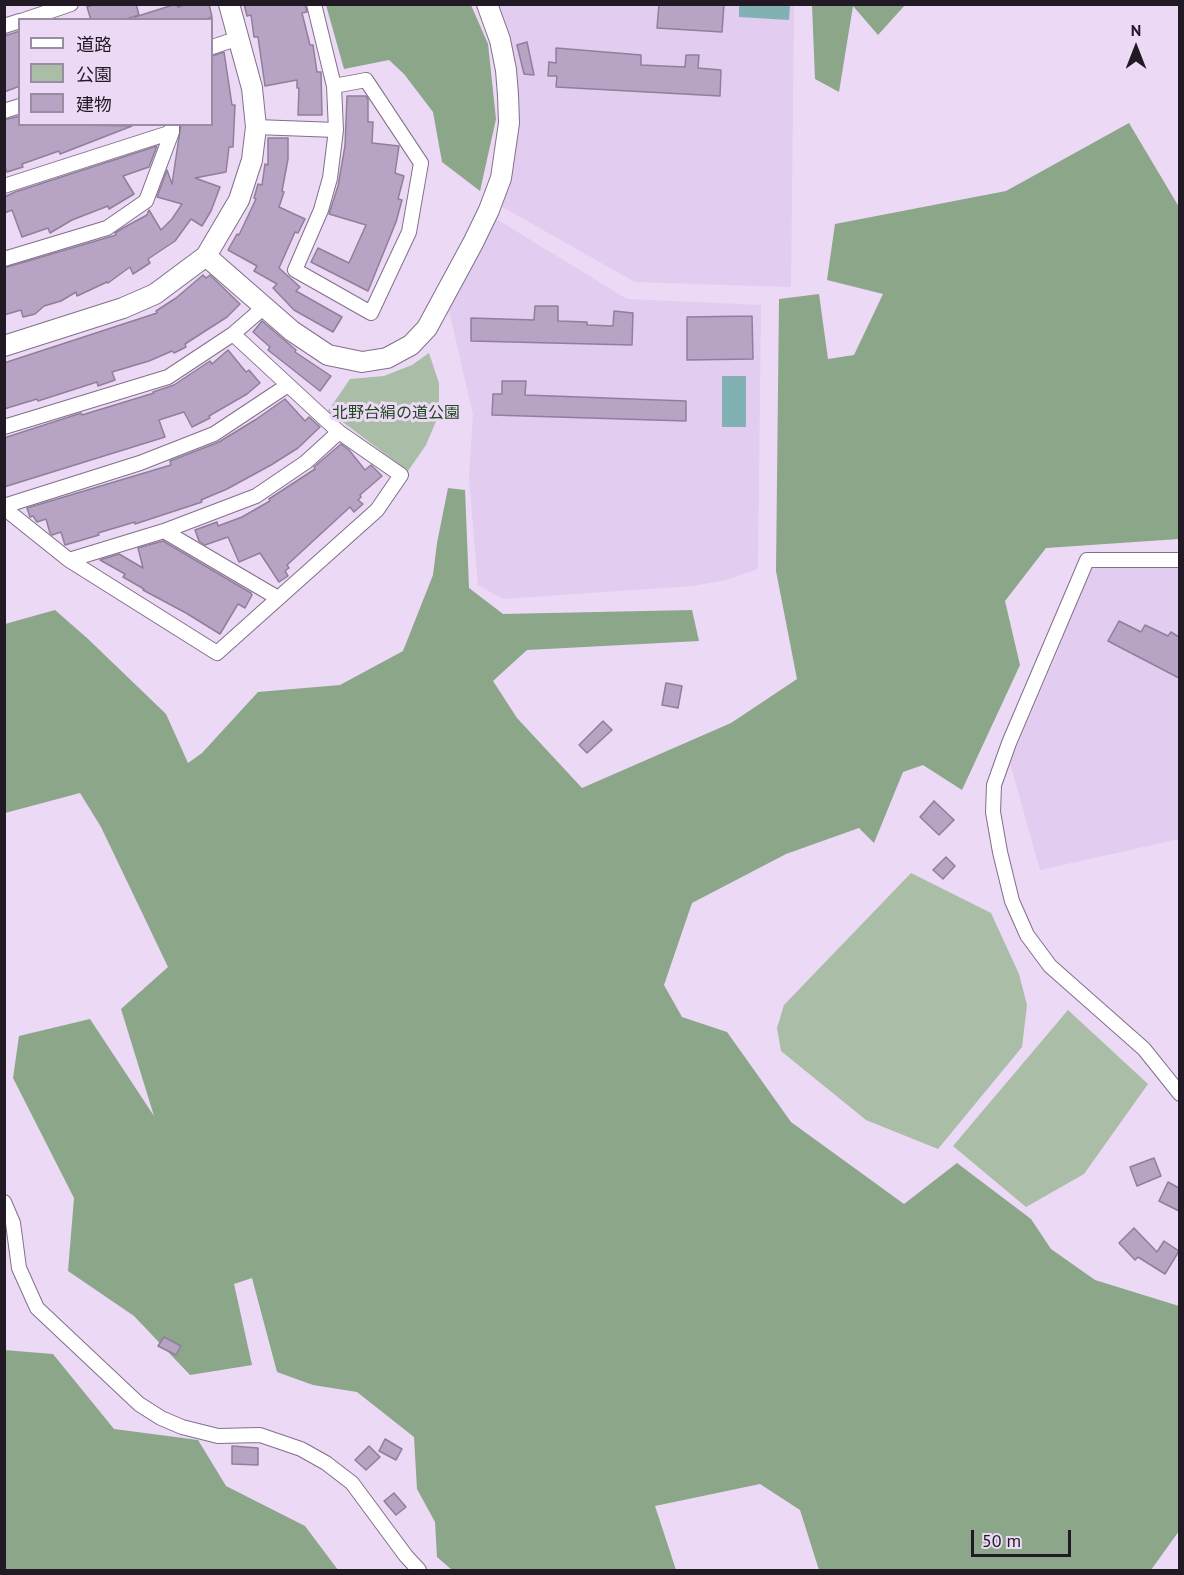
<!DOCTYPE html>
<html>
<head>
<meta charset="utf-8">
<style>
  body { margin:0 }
  #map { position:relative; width:1184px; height:1575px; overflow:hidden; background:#ebd9f5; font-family:"PT Sans","Noto Sans JP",sans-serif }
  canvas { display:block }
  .frame { position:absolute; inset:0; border:6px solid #211a24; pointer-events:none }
  .legend { position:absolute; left:18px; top:18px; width:195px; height:108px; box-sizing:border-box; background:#ebd9f5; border:2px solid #9a8da1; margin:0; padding:8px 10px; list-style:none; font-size:18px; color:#211a24 }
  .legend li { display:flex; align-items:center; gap:12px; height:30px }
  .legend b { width:30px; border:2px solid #9a8da1 }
  .north { position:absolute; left:1106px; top:18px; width:60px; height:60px; -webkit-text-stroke:4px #ebd9f5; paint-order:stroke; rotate:0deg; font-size:16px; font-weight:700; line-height:24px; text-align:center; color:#211a24 }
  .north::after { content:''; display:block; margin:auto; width:21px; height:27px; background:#211a24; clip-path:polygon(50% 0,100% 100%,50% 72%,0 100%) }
  .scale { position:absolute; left:971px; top:1530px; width:100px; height:27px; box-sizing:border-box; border:3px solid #211a24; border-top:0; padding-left:8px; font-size:18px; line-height:21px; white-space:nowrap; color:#211a24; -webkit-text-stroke:4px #ebd9f5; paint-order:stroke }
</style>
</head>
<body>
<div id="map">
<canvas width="1184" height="1575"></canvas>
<div class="frame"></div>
<ul class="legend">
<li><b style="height:8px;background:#fff"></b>道路</li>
<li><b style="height:16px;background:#a9bda7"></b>公園</li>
<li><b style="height:16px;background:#b7a3c3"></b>建物</li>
</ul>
<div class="north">N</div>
<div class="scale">50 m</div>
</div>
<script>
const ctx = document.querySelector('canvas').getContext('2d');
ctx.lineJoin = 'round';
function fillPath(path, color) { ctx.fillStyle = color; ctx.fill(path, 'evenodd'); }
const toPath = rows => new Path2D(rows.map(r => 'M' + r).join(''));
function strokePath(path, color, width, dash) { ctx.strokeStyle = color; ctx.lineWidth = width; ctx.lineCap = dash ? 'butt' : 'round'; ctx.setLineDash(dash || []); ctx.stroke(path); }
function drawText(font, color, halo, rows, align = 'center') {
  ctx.font = font + ' "PT Sans","Noto Sans JP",sans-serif'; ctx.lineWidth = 6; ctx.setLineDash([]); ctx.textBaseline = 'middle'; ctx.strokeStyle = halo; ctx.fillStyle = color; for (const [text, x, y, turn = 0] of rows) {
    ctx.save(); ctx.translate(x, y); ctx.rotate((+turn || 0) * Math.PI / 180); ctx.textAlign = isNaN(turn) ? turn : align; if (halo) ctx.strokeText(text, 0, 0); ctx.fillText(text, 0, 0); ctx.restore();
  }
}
fillPath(toPath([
  [494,5,794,5,791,287,635,282,497,204,513,163,515,119],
  [493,217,627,299,761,305,758,569,726,580,692,586,503,599,478,585,469,478,473,415,448,306],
  [1091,567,1179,567,1179,839,1040,870,1010,763,1057,653]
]), '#e2ccef');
fillPath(toPath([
  [429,353,439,383,439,414,426,445,408,471,328,411,350,379,384,376,412,365],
  [911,873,991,913,1019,974,1027,1005,1022,1047,938,1149,866,1120,781,1051,777,1028,784,1005],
  [1068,1010,1148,1084,1084,1174,1026,1207,953,1146]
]), '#a9bda7');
fillPath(toPath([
  [326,5,471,5,488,44,496,119,480,191,442,162,433,112,404,74,389,60,344,69],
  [812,5,812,4,905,5,878,35,853,6,839,92,815,79],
  [1129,123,1179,207,1179,539,1046,548,1005,601,1020,665,962,790,923,765,903,772,874,843,859,828,786,854,692,903,664,985,682,1017,727,1032,791,1122,904,1204,957,1163,1031,1219,1051,1249,1095,1280,1179,1306,1179,1531,1151,1570,819,1570,800,1510,760,1484,655,1506,676,1570,452,1570,437,1557,435,1522,417,1489,414,1437,357,1392,313,1385,277,1372,252,1278,234,1284,252,1365,190,1375,134,1316,68,1271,74,1198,13,1078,19,1036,90,1019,154,1116,121,1009,168,967,101,827,80,793,5,813,5,624,55,610,87,638,166,714,188,763,202,753,258,692,340,685,403,651,433,575,437,543,448,488,465,490,469,588,503,614,692,610,699,641,527,650,493,681,517,718,582,788,731,723,797,679,776,571,779,299,819,294,828,359,854,355,883,294,827,280,835,224,1006,191],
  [4,1350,53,1354,114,1429,198,1440,226,1486,305,1526,338,1570,5,1570]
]), '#8ca689');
fillPath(toPath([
  [739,5,790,5,789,20,739,17],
  [722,376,746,376,746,427,722,427]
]), '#81b1b3');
const building = toPath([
  [95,4,136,4,139,15,123,20,91,20,87,7,95,4],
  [176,4,178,7,187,4,209,4,212,17,204,20,136,20,135,17,176,4],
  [244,4,305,4,307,12,302,13,310,45,313,45,317,72,321,72,322,115,298,115,299,88,297,88,297,80,265,86,258,37,254,37,251,15,247,16,244,4],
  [659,4,724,4,722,32,657,28,659,4],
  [20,31,20,86,4,92,4,36,20,31],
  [527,42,534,75,524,74,517,45,527,42],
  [556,48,641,55,641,65,685,67,686,55,699,55,698,68,721,70,720,96,556,87,557,76,548,76,549,62,556,63,556,48],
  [224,52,232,105,235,105,233,147,229,147,226,172,195,178,220,187,211,211,202,226,191,219,175,241,148,259,150,263,133,274,130,267,108,283,107,282,77,296,76,292,61,301,44,306,35,314,23,317,21,310,4,315,4,268,116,235,115,233,123,228,147,215,149,210,161,230,172,219,182,204,157,197,167,170,172,184,181,124,212,124,212,56,224,52],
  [347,96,366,96,368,99,368,122,373,122,372,143,399,146,395,173,404,176,398,199,402,200,396,222,368,291,311,262,318,248,349,263,366,225,329,214,338,186,345,146,347,96],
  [20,116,20,124,132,126,60,154,59,151,22,164,23,167,7,172,4,165,4,120,20,116],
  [268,138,288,138,288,159,282,191,284,192,279,207,305,219,298,233,295,232,279,268,300,287,296,291,342,317,333,332,294,310,273,288,277,284,254,271,257,266,228,250,237,234,239,235,256,199,254,198,258,184,262,185,265,164,268,165,268,138],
  [157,146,149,167,123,176,134,194,109,209,108,206,72,220,50,233,48,228,22,237,12,210,4,213,4,197,15,192,157,146],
  [203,275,206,278,210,275,240,304,227,317,185,344,186,347,174,353,172,351,149,361,112,372,115,380,98,386,97,382,38,401,37,399,4,409,4,363,157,313,156,311,176,298,203,275],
  [535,306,558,306,558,321,587,322,587,325,613,326,614,311,633,313,632,345,471,341,471,318,534,320,535,306],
  [752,316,753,359,687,360,687,317,752,316],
  [262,321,296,350,295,352,331,376,320,391,268,350,270,347,253,332,262,321],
  [228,350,246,372,249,370,260,383,247,394,209,416,210,418,192,427,184,412,159,420,165,437,4,487,4,438,81,413,82,415,154,393,153,392,174,385,210,361,212,364,228,350],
  [502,381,526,381,525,395,686,401,686,421,492,415,493,394,502,394,502,381],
  [285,399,305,421,309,417,320,427,298,448,271,465,227,489,201,500,202,502,135,524,135,522,98,533,99,535,65,545,61,532,52,535,50,533,46,519,37,522,33,516,30,517,27,508,171,465,170,461,219,442,255,420,285,399],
  [341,444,349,450,365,470,371,465,382,476,360,495,361,497,358,500,363,504,354,512,350,507,287,565,289,568,285,571,288,576,279,582,260,553,239,562,228,537,205,545,199,541,195,530,217,522,218,526,242,517,270,501,269,499,315,469,314,467,341,444],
  [163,541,251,593,252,595,245,608,238,604,220,634,186,613,143,590,144,589,123,577,125,574,100,560,119,554,143,568,138,548,163,541],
  [1119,621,1141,632,1145,625,1168,636,1171,632,1179,637,1179,678,1108,641,1119,621],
  [666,683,682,686,678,708,662,705,666,683],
  [603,721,612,730,587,753,579,745,603,721],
  [934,801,954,820,939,835,920,817,934,801],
  [946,857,955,866,943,879,933,870,946,857],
  [1154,1158,1161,1176,1137,1186,1130,1167,1154,1158],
  [1168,1182,1179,1188,1179,1211,1159,1201,1168,1182],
  [1134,1228,1157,1252,1164,1241,1179,1251,1165,1274,1138,1257,1135,1260,1119,1243,1134,1228],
  [164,1337,181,1346,176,1355,158,1346,164,1337],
  [385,1439,402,1449,396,1460,379,1451,385,1439],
  [232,1446,258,1448,258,1465,232,1464,232,1446],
  [369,1446,380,1457,366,1470,355,1460,369,1446],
  [394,1493,406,1507,396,1515,384,1501,394,1493]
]);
fillPath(building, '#b7a3c3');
strokePath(building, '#907f99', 1.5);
const street = toPath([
  [314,4,334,86,336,130,330,178,321,210,295,270,371,313,409,232,421,163,366,80,334,86],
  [24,20,71,4],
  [4,26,20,21],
  [212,47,239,38],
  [4,111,20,106],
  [256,127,336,130],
  [4,186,172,132],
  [4,259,107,228,146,201,172,132,172,124],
  [233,334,263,308],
  [4,427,168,377,233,334,339,432,401,475,377,510,217,653,69,560,4,508],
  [4,506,140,463,214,434,288,385],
  [164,531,278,598],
  [69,560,164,531,256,496,306,462,339,432],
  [1180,560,1087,560,1009,743,994,785,993,812,1000,852,1012,901,1027,935,1050,966,1144,1049,1180,1094],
  [4,1202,13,1223,19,1268,37,1308,139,1404,161,1418,182,1427,218,1436,260,1435,301,1449,326,1463,352,1483,406,1556,419,1570]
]);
const secondary = toPath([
  [206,256,292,331,328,355,362,362,387,358,411,345,427,328,473,243,489,210,501,178,509,123,508,95,506,70,500,40,487,4],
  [4,346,123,308,155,294,206,256,239,200,252,160,256,127,252,88,229,4]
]);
strokePath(street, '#807089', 16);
strokePath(secondary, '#807089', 22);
strokePath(street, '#fff', 14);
strokePath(secondary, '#fff', 20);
drawText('16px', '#21481e', '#ebd9f5', [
  ["北野台絹の道公園",396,413]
]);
</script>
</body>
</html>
